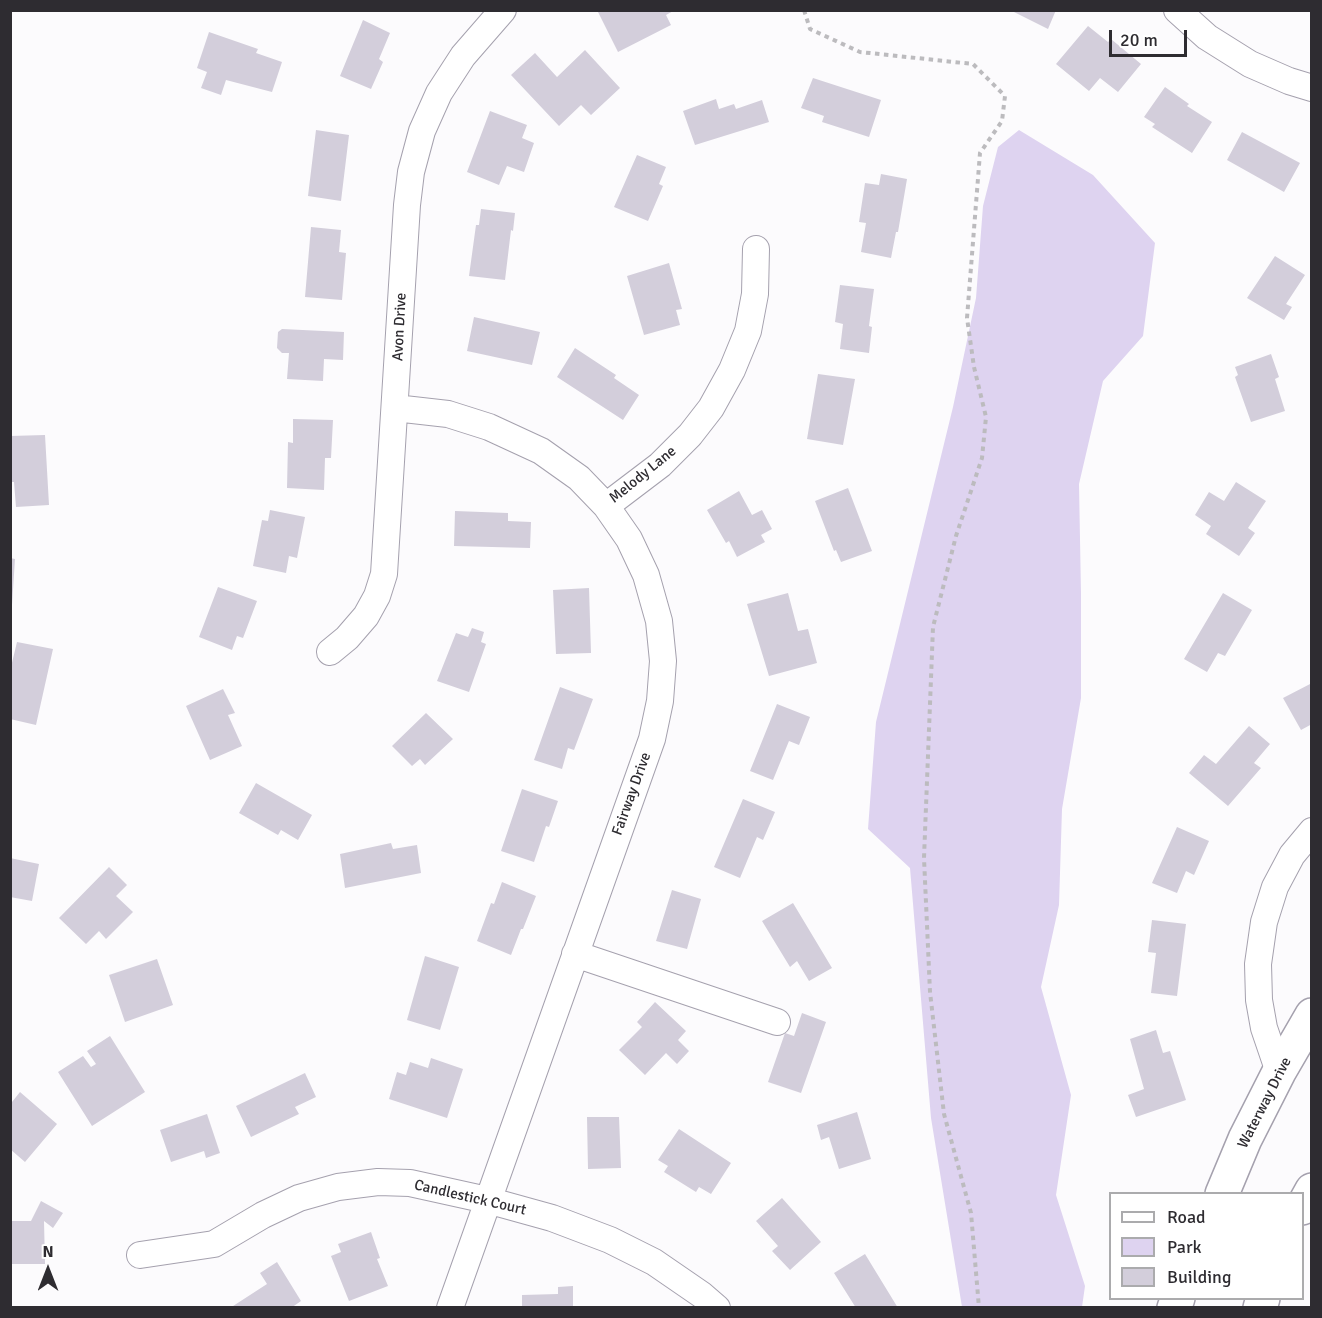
<!DOCTYPE html>
<html>
<head>
<meta charset="utf-8">
<style>
  body { margin:0 }
  #map { position:relative; width:1322px; height:1318px; overflow:hidden; background:#fcfbfd; font-family:Signika,sans-serif }
  canvas { display:block }
  .frame { position:absolute; inset:0; border:12px solid #2e2c31; pointer-events:none }
  .legend { position:absolute; left:1109px; top:1192px; width:195px; height:108px; box-sizing:border-box; background:#fff; border:2px solid #ababad; margin:0; padding:8px 10px; list-style:none; font-size:18px; color:#2e2c31 }
  .legend li { display:flex; align-items:center; gap:12px; height:30px }
  .legend b { width:30px; border:2px solid #ababad }
  .north { position:absolute; left:18px; top:1240px; width:60px; height:60px; -webkit-text-stroke:4px #fff; paint-order:stroke; rotate:0deg; font-size:16px; font-weight:700; line-height:24px; text-align:center; color:#2e2c31 }
  .north::after { content:''; display:block; margin:auto; width:21px; height:27px; background:#2e2c31; clip-path:polygon(50% 0,100% 100%,50% 72%,0 100%) }
  .scale { position:absolute; left:1109px; top:30px; width:78px; height:27px; box-sizing:border-box; border:3px solid #2e2c31; border-top:0; padding-left:8px; font-size:18px; line-height:21px; white-space:nowrap; color:#2e2c31; -webkit-text-stroke:4px #fff; paint-order:stroke }
</style>
</head>
<body>
<div id="map">
<canvas width="1322" height="1318"></canvas>
<div class="frame"></div>
<ul class="legend">
<li><b style="height:8px;background:#fff"></b>Road</li>
<li><b style="height:16px;background:#ded3f0"></b>Park</li>
<li><b style="height:16px;background:#d3cedb"></b>Building</li>
</ul>
<div class="north">N</div>
<div class="scale">20 m</div>
</div>
<script>
const ctx = document.querySelector('canvas').getContext('2d');
ctx.lineJoin = 'round';
function fillPath(path, color) { ctx.fillStyle = color; ctx.fill(path, 'evenodd'); }
const toPath = rows => new Path2D(rows.map(r => 'M' + r).join(''));
function strokePath(path, color, width, dash) { ctx.strokeStyle = color; ctx.lineWidth = width; ctx.lineCap = dash ? 'butt' : 'round'; ctx.setLineDash(dash || []); ctx.stroke(path); }
function drawText(font, color, halo, rows, align = 'center') {
  ctx.font = font + ' Signika,sans-serif'; ctx.lineWidth = 5; ctx.setLineDash([]); ctx.textBaseline = 'middle'; ctx.strokeStyle = halo; ctx.fillStyle = color; for (const [text, x, y, turn = 0] of rows) {
    ctx.save(); ctx.translate(x, y); ctx.rotate((+turn || 0) * Math.PI / 180); ctx.textAlign = isNaN(turn) ? turn : align; if (halo) ctx.strokeText(text, 0, 0); ctx.fillText(text, 0, 0); ctx.restore();
  }
}
fillPath(toPath([
  [1019,130,1093,175,1155,243,1143,336,1103,381,1079,484,1081,594,1081,698,1062,809,1059,905,1041,987,1071,1095,1056,1195,1085,1286,1082,1307,962,1307,931,1118,910,868,868,829,876,722,953,407,976,298,983,206,998,147]
]), '#ded3f0');
fillPath(toPath([
  [597,10,675,10,666,15,671,25,618,52],
  [1010,10,1056,10,1048,29],
  [363,20,390,33,379,59,383,62,371,89,340,76],
  [1088,26,1108,42,1111,39,1141,64,1118,92,1100,78,1089,91,1056,64],
  [209,32,258,49,256,53,282,62,272,92,226,80,221,95,201,88,207,72,197,68],
  [585,50,620,88,591,115,581,105,559,126,511,75,535,53,557,77],
  [813,78,881,100,869,137,822,122,824,116,801,108],
  [1165,87,1189,104,1187,106,1212,122,1192,153,1152,127,1155,124,1144,117],
  [716,99,719,109,734,104,736,109,762,100,769,122,695,145,683,111],
  [490,111,527,125,522,138,534,143,524,172,507,166,499,185,467,172],
  [316,130,349,135,341,201,308,196],
  [1242,132,1300,163,1284,192,1227,160],
  [637,155,666,167,659,184,663,186,648,221,614,207],
  [881,174,907,179,898,232,896,232,891,258,861,252,866,223,859,222,865,183,879,185],
  [481,209,515,213,513,231,511,230,505,280,469,276,476,225,479,225],
  [311,227,341,230,339,252,346,253,342,300,305,297],
  [1275,256,1305,275,1286,304,1292,307,1284,320,1247,298],
  [669,263,682,309,676,310,680,325,644,335,627,276],
  [840,285,874,289,869,326,872,327,869,353,840,349,843,324,835,322],
  [474,317,540,332,532,365,467,351],
  [282,329,344,332,343,360,324,359,323,381,287,379,289,353,282,353,277,348,278,332],
  [575,348,616,375,614,378,639,395,623,420,557,377],
  [1271,354,1279,377,1275,379,1285,411,1251,422,1235,377,1238,375,1235,367],
  [818,374,855,379,843,445,807,439],
  [293,419,333,420,331,458,325,458,324,490,287,488,288,442,293,443],
  [45,435,49,505,16,507,14,482,10,482,10,436],
  [1236,482,1266,501,1248,528,1255,533,1239,556,1206,534,1211,526,1195,515,1209,492,1224,501],
  [848,488,872,551,841,562,836,550,834,551,815,501],
  [739,491,752,515,762,510,772,529,761,535,765,542,737,557,729,541,726,543,707,510],
  [270,510,305,517,297,558,289,556,286,573,253,566,262,520,268,521],
  [455,511,508,513,508,521,531,522,530,548,454,546],
  [10,558,15,559,12,605,10,605],
  [218,587,257,601,243,638,237,636,232,650,199,637],
  [589,588,591,653,556,654,553,590],
  [788,593,798,631,808,629,817,663,769,676,747,604],
  [1223,593,1252,610,1225,656,1218,653,1207,672,1184,659],
  [472,628,484,632,481,642,486,644,469,692,437,681,456,633,468,637],
  [17,642,53,649,36,725,10,719,10,671],
  [1312,683,1312,724,1301,730,1283,698],
  [560,687,593,699,574,750,568,748,562,769,534,760],
  [223,689,235,713,228,715,242,746,210,760,186,706],
  [777,704,810,717,799,745,789,741,773,780,750,771],
  [426,713,453,739,425,765,420,759,412,766,392,746],
  [1249,726,1270,744,1254,763,1261,768,1228,806,1189,773,1204,755,1216,764],
  [256,783,312,815,298,840,281,830,278,835,239,813],
  [522,789,558,801,549,827,546,826,534,862,501,851],
  [743,799,775,812,763,840,757,837,740,878,714,867],
  [1177,827,1209,841,1194,875,1186,871,1177,893,1152,883],
  [391,843,393,849,417,845,421,873,345,888,340,854],
  [10,858,39,864,32,901,10,897],
  [109,867,127,885,116,896,133,912,106,939,99,931,86,944,59,918],
  [502,882,536,896,523,929,521,929,511,955,477,941,491,903,494,904],
  [672,890,701,899,687,949,656,941],
  [793,903,832,968,809,981,797,961,790,967,762,921],
  [1152,920,1186,924,1177,996,1151,993,1156,953,1148,952],
  [425,956,459,967,440,1030,407,1020],
  [157,959,173,1005,125,1022,109,975],
  [655,1002,686,1031,678,1040,689,1051,677,1064,666,1053,645,1075,619,1050,642,1027,637,1022],
  [802,1013,826,1022,801,1093,768,1082,785,1033,794,1036],
  [1156,1030,1163,1053,1170,1051,1186,1100,1136,1117,1128,1095,1144,1089,1130,1039],
  [110,1036,145,1092,92,1126,58,1072,83,1056,91,1067,96,1064,87,1051],
  [431,1058,463,1069,447,1118,389,1099,397,1072,406,1075,410,1062,428,1068],
  [305,1073,316,1097,295,1107,299,1114,251,1137,236,1106],
  [20,1092,57,1124,25,1162,10,1149,10,1101,12,1102],
  [857,1112,871,1159,839,1169,829,1137,821,1140,817,1125],
  [207,1114,220,1153,206,1158,204,1151,171,1162,160,1130],
  [587,1117,619,1117,621,1168,588,1169],
  [679,1129,731,1163,711,1194,699,1187,696,1192,664,1172,668,1166,658,1160],
  [782,1198,821,1242,790,1270,772,1251,778,1246,756,1221],
  [41,1201,63,1213,53,1228,44,1221,45,1264,12,1264,11,1221,31,1221],
  [371,1232,380,1258,377,1259,388,1286,349,1301,331,1256,341,1252,338,1244],
  [865,1254,898,1308,856,1308,834,1273],
  [277,1262,301,1301,291,1308,230,1308,267,1284,260,1273],
  [573,1286,573,1308,522,1308,522,1295,558,1294,558,1287]
]), '#d3cedb');
const minor = toPath([
  [1177,10,1207,37,1250,64,1289,81,1312,88],
  [395,408,448,414,489,427,541,451,579,478,606,506,629,539,646,575,659,621,663,661,660,701,652,739,450,1308],
  [606,506,660,465,690,435,711,408,732,370,748,331,755,294,756,249],
  [330,652,347,638,366,616,377,596,384,574,407,205,411,172,422,131,439,93,463,56,503,10],
  [575,954,777,1022],
  [1279,1072,1264,1028,1259,1000,1258,964,1264,922,1275,887,1292,855,1312,831],
  [140,1255,214,1244,263,1215,299,1198,338,1187,378,1182,410,1183,487,1200,552,1218,610,1240,654,1262,702,1295,717,1308]
]);
const major = toPath([
  [1222,1194,1245,1139,1279,1072,1312,1015],
  [1302,1208,1312,1190],
  [1174,1308,1178,1298],
  [1260,1308,1263,1298]
]);
strokePath(minor, '#a5a1ae', 28);
strokePath(major, '#a5a1ae', 36);
strokePath(toPath([
  [804,10,810,29,860,52,973,64,1005,96,1002,121,980,153,967,318,974,367,986,417,982,458,956,536,933,627,924,858,930,992,944,1114,971,1213,979,1308]
]), '#bcbbbe', 4, [4.5, 4.5]);
strokePath(minor, '#fff', 26);
strokePath(major, '#fff', 33);
drawText('15px', '#2e2c31', '#fff', [
  ["Avon Drive",400,327,-87],
  ["Melody Lane",643,475,-39],
  ["Fairway Drive",632,794,-70],
  ["Waterway Drive",1265,1103,-63],
  ["Candlestick Court",470,1198,13]
]);
</script>
</body>
</html>
